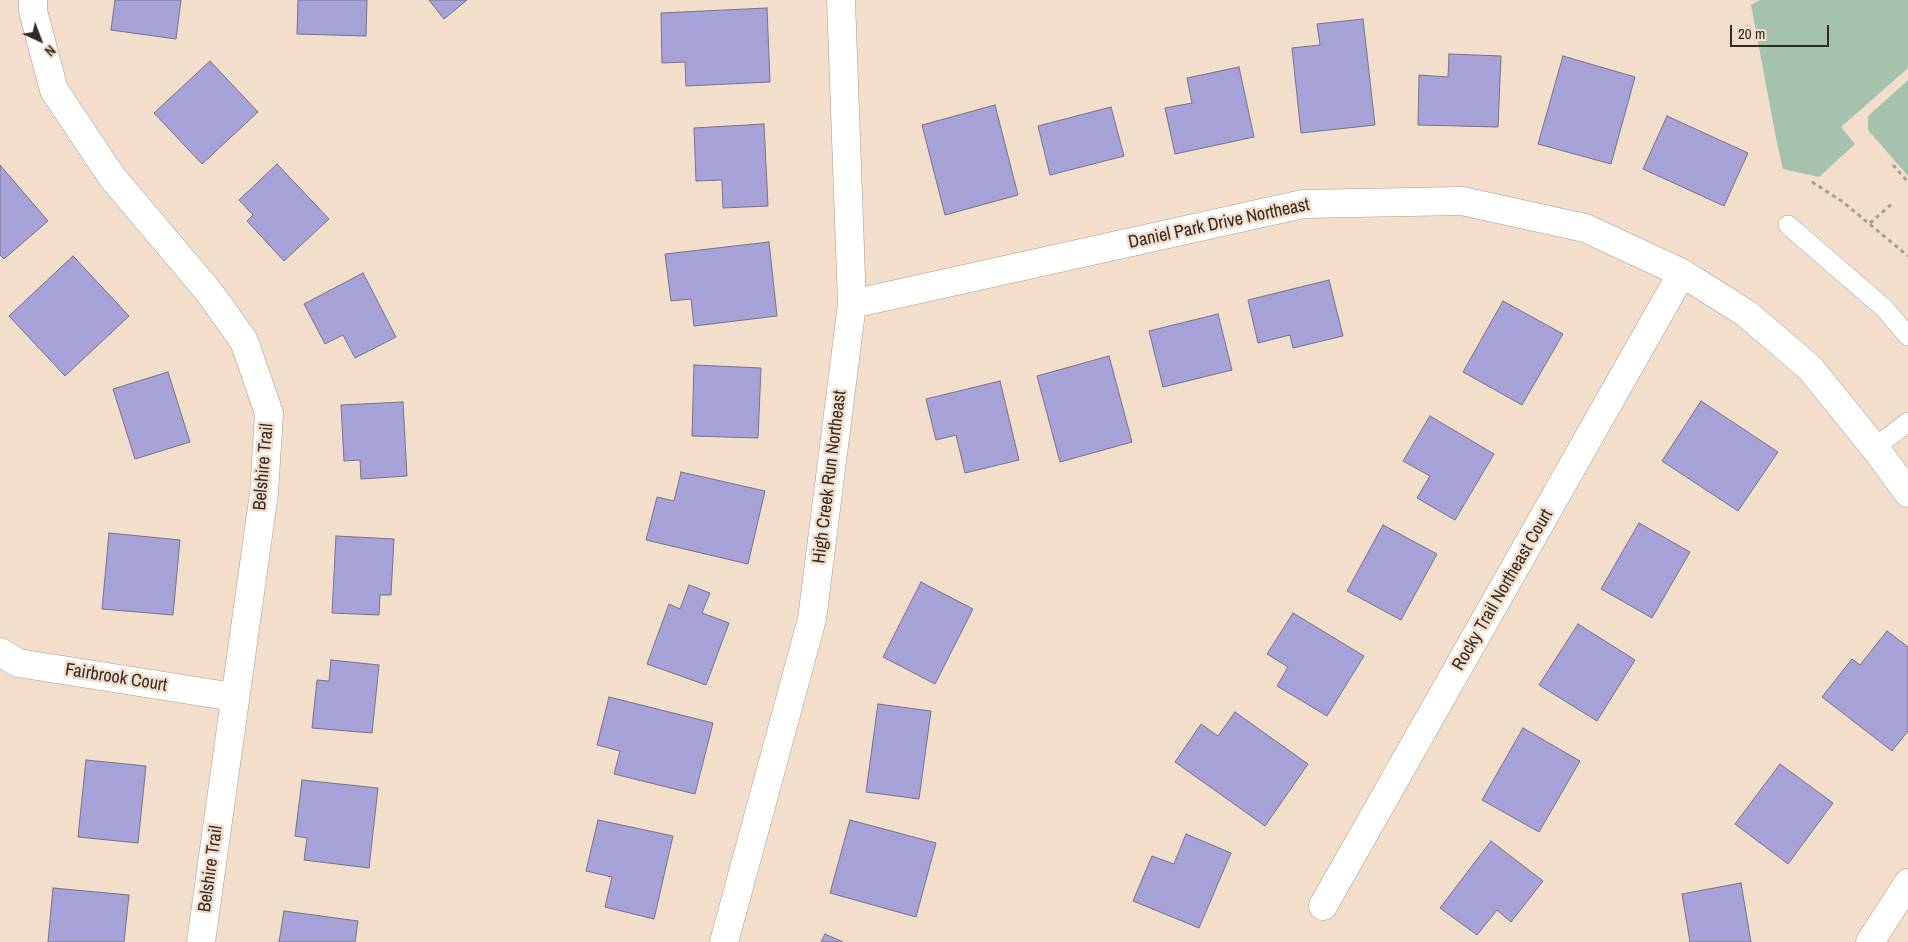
<!DOCTYPE html>
<html>
<head>
<meta charset="utf-8">
<style>
  body { margin:0 }
  #map { position:relative; width:1908px; height:942px; overflow:hidden; background:#f3ddcb; font-family:"Archivo Narrow",sans-serif }
  canvas { display:block }
  .north { position:absolute; left:15px; top:15px; width:50px; height:50px; -webkit-text-stroke:4px #f3ddcb; paint-order:stroke; rotate:137deg; font-size:14px; font-weight:700; line-height:20px; text-align:center; color:#332a23 }
  .north::after { content:''; display:block; margin:auto; width:18px; height:22px; background:#332a23; clip-path:polygon(50% 0,100% 100%,50% 72%,0 100%) }
  .scale { position:absolute; left:1730px; top:25px; width:99px; height:22px; box-sizing:border-box; border:2px solid #332a23; border-top:0; padding-left:6px; font-size:15px; line-height:18px; white-space:nowrap; color:#332a23; -webkit-text-stroke:4px #f3ddcb; paint-order:stroke }
</style>
</head>
<body>
<div id="map">
<canvas width="1908" height="942"></canvas>
<div class="north">N</div>
<div class="scale">20 m</div>
</div>
<script>
const ctx = document.querySelector('canvas').getContext('2d');
ctx.lineJoin = 'round';
function fillPath(path, color) { ctx.fillStyle = color; ctx.fill(path, 'evenodd'); }
const toPath = rows => new Path2D(rows.map(r => 'M' + r).join(''));
function strokePath(path, color, width, dash) { ctx.strokeStyle = color; ctx.lineWidth = width; ctx.lineCap = dash ? 'butt' : 'round'; ctx.setLineDash(dash || []); ctx.stroke(path); }
function drawText(font, color, halo, rows, align = 'center') {
  ctx.font = font + ' "Archivo Narrow",sans-serif'; ctx.lineWidth = 5; ctx.setLineDash([]); ctx.textBaseline = 'middle'; ctx.strokeStyle = halo; ctx.fillStyle = color; for (const [text, x, y, turn = 0] of rows) {
    ctx.save(); ctx.translate(x, y); ctx.rotate((+turn || 0) * Math.PI / 180); ctx.textAlign = isNaN(turn) ? turn : align; if (halo) ctx.strokeText(text, 0, 0); ctx.fillText(text, 0, 0); ctx.restore();
  }
}
fillPath(toPath([
  [1760,0,1908,0,1908,68,1841,127,1855,144,1819,177,1783,169,1776,138,1751,5],
  [1908,80,1908,176,1868,130,1868,116]
]), '#a5c3ac');
const building = toPath([
  [115,0,181,0,176,39,111,30,115,0],
  [298,0,367,0,366,36,297,34,298,0],
  [429,0,467,0,444,19,429,0],
  [767,8,770,82,686,86,685,62,662,63,661,13,767,8],
  [1363,19,1375,125,1301,133,1292,48,1320,45,1317,24,1363,19],
  [1449,54,1501,56,1498,127,1418,125,1419,75,1448,77,1449,54],
  [1563,56,1635,77,1611,164,1538,144,1563,56],
  [210,61,258,112,202,164,154,113,210,61],
  [1239,67,1254,137,1175,154,1165,108,1192,103,1187,78,1239,67],
  [995,105,1018,195,945,215,922,125,995,105],
  [1111,107,1124,156,1050,175,1038,126,1111,107],
  [1667,116,1748,153,1724,206,1643,169,1667,116],
  [764,124,768,206,723,208,722,180,696,181,694,128,764,124],
  [277,164,329,219,284,261,247,221,253,215,239,200,277,164],
  [0,165,48,221,4,259,0,255,0,165],
  [769,242,777,316,694,326,691,299,671,301,665,254,769,242],
  [73,256,129,316,65,376,9,316,73,256],
  [363,273,396,337,355,358,343,335,325,344,304,304,363,273],
  [1329,280,1343,336,1293,348,1290,335,1258,343,1248,300,1329,280],
  [1503,301,1563,334,1522,405,1463,372,1503,301],
  [1218,314,1232,370,1163,387,1149,331,1218,314],
  [1109,356,1132,442,1060,462,1037,376,1109,356],
  [694,365,761,368,758,438,692,436,694,365],
  [168,372,190,442,135,459,113,389,168,372],
  [1000,381,1019,460,965,473,956,435,936,440,926,399,1000,381],
  [1701,401,1778,452,1738,511,1662,461,1701,401],
  [403,402,407,476,361,479,360,460,344,461,341,405,403,402],
  [1430,416,1494,454,1455,520,1417,498,1430,476,1403,461,1430,416],
  [681,472,765,491,748,564,646,540,657,497,674,501,681,472],
  [1639,523,1690,552,1652,618,1601,589,1639,523],
  [1383,525,1437,554,1401,620,1347,591,1383,525],
  [109,533,180,540,173,615,102,609,109,533],
  [336,536,394,539,391,595,380,595,379,615,332,613,336,536],
  [921,582,973,609,935,684,883,657,921,582],
  [689,585,710,593,702,613,729,623,706,685,647,664,669,604,680,609,689,585],
  [1293,613,1364,656,1327,716,1277,686,1288,667,1267,654,1293,613],
  [1578,624,1635,660,1597,721,1539,685,1578,624],
  [1887,631,1908,647,1908,731,1892,751,1822,697,1852,659,1860,665,1887,631],
  [331,660,379,665,372,733,312,728,317,680,329,681,331,660],
  [609,697,713,723,695,794,614,774,620,751,597,745,609,697],
  [878,704,931,711,919,799,866,792,878,704],
  [1235,712,1308,764,1265,826,1175,762,1201,724,1218,736,1235,712],
  [1523,728,1580,761,1539,832,1482,800,1523,728],
  [86,760,146,766,138,843,78,837,86,760],
  [1780,764,1833,803,1788,864,1735,824,1780,764],
  [302,780,378,788,369,868,304,860,307,838,295,836,302,780],
  [598,820,673,836,654,919,605,907,612,877,586,871,598,820],
  [850,820,936,843,916,917,830,893,850,820],
  [1186,834,1231,853,1199,928,1133,901,1152,856,1174,864,1186,834],
  [1491,841,1543,881,1511,922,1497,910,1477,935,1440,908,1491,841],
  [1741,883,1751,942,1690,942,1682,894,1741,883],
  [53,888,129,895,124,942,48,942,53,888],
  [284,911,358,921,355,942,279,942,284,911],
  [825,934,843,942,821,942,825,934]
]);
fillPath(building, '#a7a2d8');
strokePath(building, '#75738a', 1);
const service = toPath([
  [1788,225,1884,308,1908,336],
  [1874,448,1908,422]
]);
const minor = toPath([
  [33,0,33,11,54,90,112,177,209,292,244,341,269,413,264,493,201,942],
  [852,304,1303,204,1462,201,1585,228,1682,273,1747,314,1810,368,1878,452,1908,493],
  [0,652,18,663,234,697],
  [1323,906,1682,273],
  [724,942,812,619,852,304,841,0],
  [1870,942,1908,883]
]);
strokePath(service, '#ad9987', 20);
strokePath(minor, '#ad9987', 29);
strokePath(toPath([
  [1893,165,1908,182],
  [1812,182,1843,202,1908,256],
  [1870,223,1894,202]
]), '#ae9d8f', 3, [4, 4]);
strokePath(service, '#fff', 19);
strokePath(minor, '#fff', 28);
drawText('18px', '#332a23', '#f3ddcb', [
  ["Daniel Park Drive Northeast",1219,224,-12],
  ["Belshire Trail",264,467,-85],
  ["High Creek Run Northeast",830,477,-83],
  ["Rocky Trail Northeast Court",1503,590,-60],
  ["Fairbrook Court",116,678,9],
  ["Belshire Trail",211,869,-82]
]);
</script>
</body>
</html>
